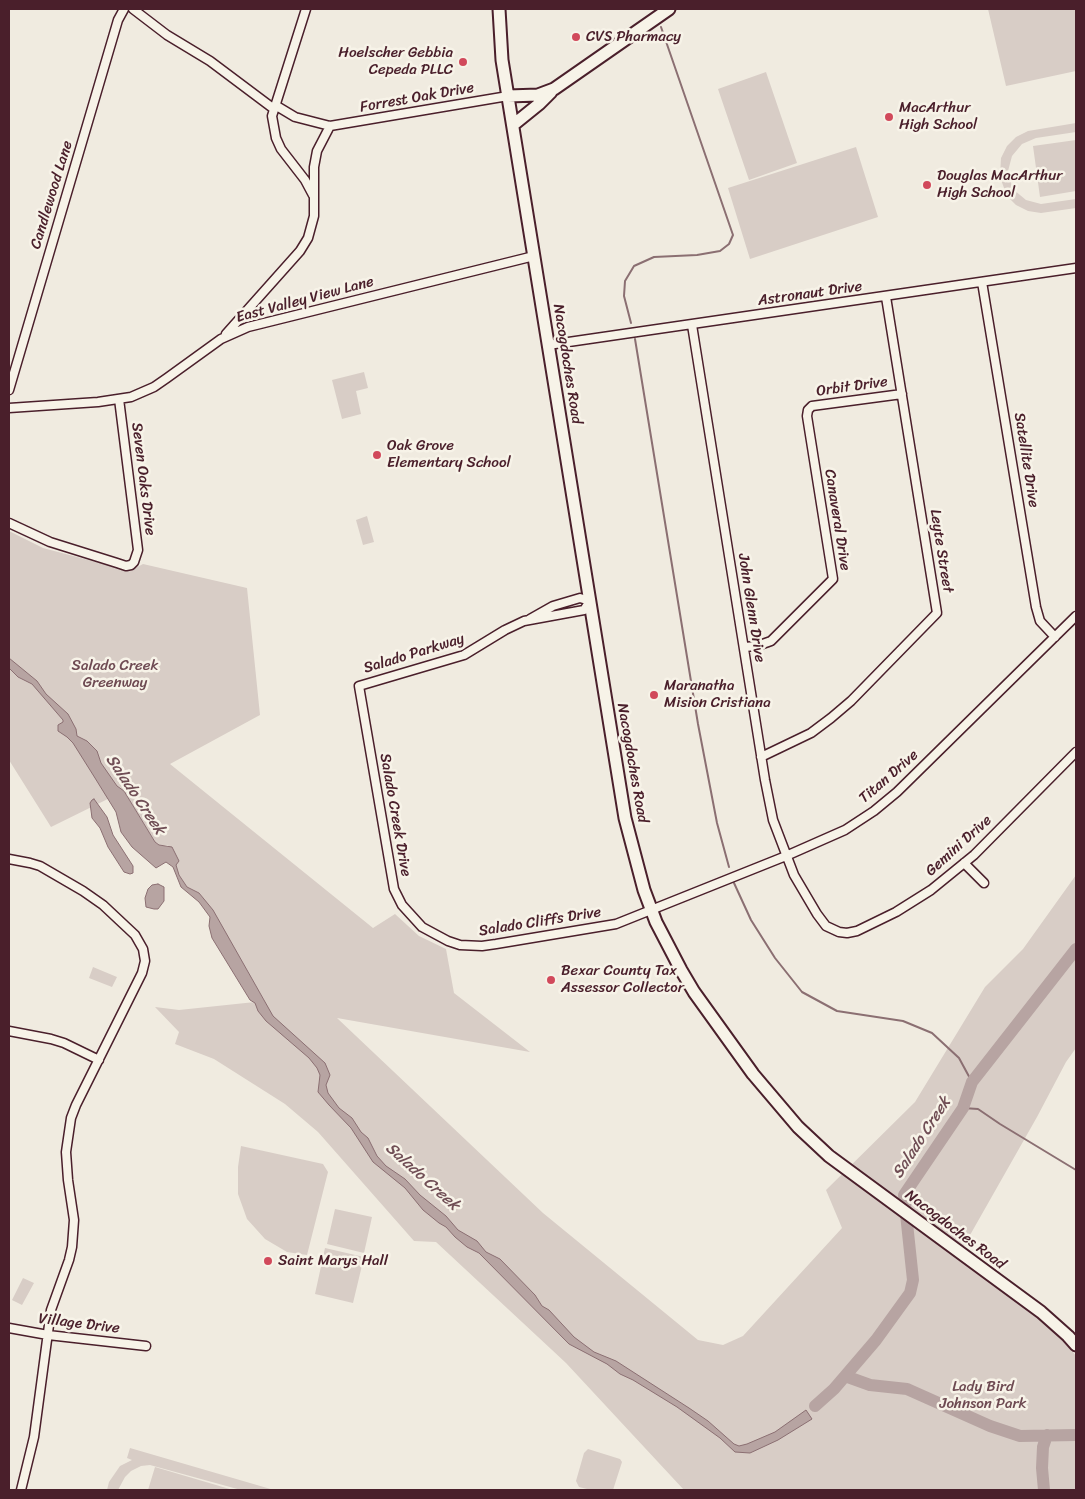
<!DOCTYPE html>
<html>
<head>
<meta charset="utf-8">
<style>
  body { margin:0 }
  #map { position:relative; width:1085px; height:1499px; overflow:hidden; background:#f0ebe0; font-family:Sriracha,sans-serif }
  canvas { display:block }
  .frame { position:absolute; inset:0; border:10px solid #4a1f2b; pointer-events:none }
</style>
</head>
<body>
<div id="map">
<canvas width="1085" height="1499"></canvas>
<div class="frame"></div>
</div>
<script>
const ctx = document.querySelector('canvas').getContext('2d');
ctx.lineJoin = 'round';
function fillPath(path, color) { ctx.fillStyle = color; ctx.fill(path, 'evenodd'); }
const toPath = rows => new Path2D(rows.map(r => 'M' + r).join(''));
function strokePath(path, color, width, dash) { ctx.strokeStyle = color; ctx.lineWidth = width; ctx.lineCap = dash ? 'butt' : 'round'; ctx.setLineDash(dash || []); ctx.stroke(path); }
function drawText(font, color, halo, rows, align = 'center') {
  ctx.font = font + ' Sriracha,sans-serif'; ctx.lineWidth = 5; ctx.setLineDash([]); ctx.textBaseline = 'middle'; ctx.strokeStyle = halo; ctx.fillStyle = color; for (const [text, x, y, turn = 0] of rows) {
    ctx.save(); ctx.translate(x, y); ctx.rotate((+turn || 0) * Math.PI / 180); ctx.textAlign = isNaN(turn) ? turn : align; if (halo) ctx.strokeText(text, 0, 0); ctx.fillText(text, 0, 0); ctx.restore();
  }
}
fillPath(toPath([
  [988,9,1076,9,1076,71,1006,86],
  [766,72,797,163,749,180,718,89],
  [1076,123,1076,132,1036,138,1022,144,1012,156,1008,171,1010,181,1014,190,1026,200,1041,204,1076,199,1076,208,1041,213,1028,211,1016,205,1007,196,1000,177,1001,158,1007,146,1016,137,1028,131],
  [1076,140,1076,191,1040,197,1033,146],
  [856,147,878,217,750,259,728,188],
  [364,372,368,388,356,391,361,414,342,419,332,380],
  [367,516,374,542,363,545,356,520],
  [9,531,43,548,130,571,143,564,247,588,260,715,170,764,373,928,395,914,419,936,446,949,454,993,530,1052,337,1018,543,1213,698,1340,723,1345,743,1336,842,1228,826,1190,915,1102,985,987,1023,949,1076,875,1076,1048,1066,1062,1037,1117,957,1258,1036,1317,1068,1345,1076,1356,1076,1490,684,1490,566,1363,436,1242,414,1241,318,1132,285,1104,214,1059,175,1044,179,1032,155,1007,179,1010,255,1002,264,1000,235,951,222,929,220,923,199,893,187,887,179,875,168,845,159,845,155,842,124,791,51,827,9,760],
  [93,967,117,977,112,987,89,978],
  [241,1146,323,1164,328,1172,307,1255,287,1252,265,1239,247,1219,238,1194,238,1167],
  [335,1209,372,1217,364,1253,327,1244],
  [325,1248,364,1257,353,1303,315,1294],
  [23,1278,34,1283,22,1305,12,1300],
  [130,1448,274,1490,241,1490,150,1465,141,1466,131,1471,125,1477,118,1490,107,1490,109,1482,120,1466,132,1460,127,1458],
  [588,1449,620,1459,622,1462,613,1490,591,1490,579,1487,576,1481,584,1453],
  [155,1467,233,1490,148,1490]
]), '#d8cdc6');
const water = toPath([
  [9,658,37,681,46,694,68,714,76,729,77,736,87,741,97,751,101,763,117,786,124,791,155,842,159,845,172,847,179,861,176,865,179,875,187,887,199,893,213,910,273,1016,325,1063,330,1075,326,1085,328,1093,339,1108,352,1118,361,1132,368,1138,377,1156,386,1166,405,1179,420,1195,446,1216,458,1230,477,1241,486,1252,500,1259,535,1295,542,1306,549,1310,574,1337,594,1352,616,1361,689,1408,708,1421,734,1444,739,1446,747,1444,775,1432,806,1410,812,1419,778,1440,750,1453,735,1452,720,1438,677,1407,633,1380,620,1374,607,1364,569,1344,479,1253,467,1247,455,1237,446,1227,439,1223,423,1210,405,1188,373,1162,351,1128,329,1105,318,1092,320,1075,317,1068,309,1058,266,1021,258,1011,255,1003,250,1000,212,938,209,926,210,917,199,902,181,887,173,867,166,862,156,868,132,847,121,832,116,812,95,778,73,743,67,737,58,731,58,725,63,722,63,720,32,684,18,677,9,668,9,658],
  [94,799,107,817,113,835,133,866,133,873,130,874,124,872,108,847,100,828,92,818,90,803,92,800,94,799],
  [158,884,164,887,164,901,158,909,154,909,146,907,145,898,148,889,152,885,158,884]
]);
fillPath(water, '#b7a4a2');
strokePath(water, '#8b6f72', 1);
strokePath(toPath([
  [631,323,624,296,625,281,634,266,654,257,697,255,720,251,729,244,733,235,661,27],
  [635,339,698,724,717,823,729,867],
  [734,883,751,920,775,958,802,992,837,1011,903,1021,932,1033,959,1058,972,1082],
  [963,1108,978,1109,1000,1124,1076,1170]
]), '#8b6f72', 2);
strokePath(toPath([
  [845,1376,870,1385,907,1389,990,1426,1020,1436,1076,1435],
  [815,1406,834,1389,876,1340,910,1293,913,1280,904,1195,963,1108,972,1082,1076,949],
  [1044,1490,1042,1468,1043,1447,1047,1435]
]), '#b7a4a2', 12);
const street = toPath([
  [133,9,167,35,210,61,274,109],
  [306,9,272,116,276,138,281,149,305,180,313,195],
  [275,105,295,117,330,126,508,96],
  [982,282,1036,607,1040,621,1055,637],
  [692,325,765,780,773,820,794,875,817,914,826,926,839,932,847,933,857,931,896,912,931,890,974,855,1076,752],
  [226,334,300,251,308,238,314,216,314,167,317,151,330,126],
  [548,345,1076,268],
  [9,390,118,20,124,9],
  [9,408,98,402,131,397,154,387,167,378,221,339,248,327,534,256],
  [9,523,50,542,117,563,126,566,131,565,134,562,138,550,119,399],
  [530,619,553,606,580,598,590,601,584,610,524,621,505,630,464,655,359,686,394,889,402,905,422,927,448,941,460,945,482,946,496,944,616,924,786,856,845,830,874,811,897,792,1076,616],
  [744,647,757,646,771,641,833,579,807,416,808,410,812,406,902,394],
  [761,757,811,733,831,718,851,701,937,613,886,297],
  [9,859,30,863,40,866,83,891,103,905,135,935,143,949,145,961,142,973,76,1105,71,1118,66,1152,68,1180,74,1220,72,1247,69,1260,51,1310,34,1437,21,1490],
  [964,863,984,883],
  [9,1031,51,1039,64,1043,99,1060],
  [9,1328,48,1335,146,1346]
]);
const secondary = toPath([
  [499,9,502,60,625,818,644,890,656,922,681,970,694,992,753,1074,798,1127,829,1156,1041,1312,1068,1336,1076,1345],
  [508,96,538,95,554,89,669,9],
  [513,125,539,104,551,92]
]);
strokePath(street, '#4a1f2b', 11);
strokePath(secondary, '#4a1f2b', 15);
strokePath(street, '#f7f3e8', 8);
strokePath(secondary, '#f7f3e8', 11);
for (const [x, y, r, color] of [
  [576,37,5,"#d1495b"],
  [463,62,5,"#d1495b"],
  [889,117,5,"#d1495b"],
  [927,185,5,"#d1495b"],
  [377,455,5,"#d1495b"],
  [654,695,5,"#d1495b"],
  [551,980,5,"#d1495b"],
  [268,1261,5,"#d1495b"]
]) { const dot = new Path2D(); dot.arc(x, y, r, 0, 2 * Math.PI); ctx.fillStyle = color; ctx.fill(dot); strokePath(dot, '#f7f3e8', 2); }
drawText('15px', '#4a1f2b', '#f7f3e8', [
  ["CVS Pharmacy",586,37],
  ["Hoelscher Gebbia",453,53,"right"],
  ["Cepeda PLLC",453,70,"right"],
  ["MacArthur",899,108],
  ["High School",899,125],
  ["Douglas MacArthur",937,176],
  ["High School",937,193],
  ["Oak Grove",387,446],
  ["Elementary School",387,463],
  ["Maranatha",664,686],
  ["Mision Cristiana",664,703],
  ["Bexar County Tax",561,971],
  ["Assessor Collector",561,988],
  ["Saint Marys Hall",278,1261]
], 'left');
drawText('15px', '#4a1f2b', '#f7f3e8', [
  ["Forrest Oak Drive",417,98,-10],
  ["Candlewood Lane",52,195,-73],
  ["Astronaut Drive",810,294,-8],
  ["East Valley View Lane",305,300,-15],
  ["Nacogdoches Road",567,364,81],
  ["Orbit Drive",852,387,-8],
  ["Satellite Drive",1026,460,81],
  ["Seven Oaks Drive",143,479,83],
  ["Canaveral Drive",837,520,81],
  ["Leyte Street",941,551,81],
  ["John Glenn Drive",751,608,81],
  ["Salado Parkway",414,654,-17],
  ["Nacogdoches Road",632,763,80],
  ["Titan Drive",889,777,-41],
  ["Salado Creek Drive",395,815,80],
  ["Gemini Drive",959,846,-42],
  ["Salado Cliffs Drive",540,922,-9],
  ["Nacogdoches Road",955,1230,37],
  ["Village Drive",79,1324,7]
]);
drawText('15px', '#6e4a52', '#f7f3e8', [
  ["Salado Creek",115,666],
  ["Greenway",115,683],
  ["Lady Bird",983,1387],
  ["Johnson Park",983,1404]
]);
drawText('italic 16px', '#704e55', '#f7f3e8', [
  ["Salado Creek",135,795,56],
  ["Salado Creek",922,1138,-57],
  ["Salado Creek",422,1177,42]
]);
</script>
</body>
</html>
